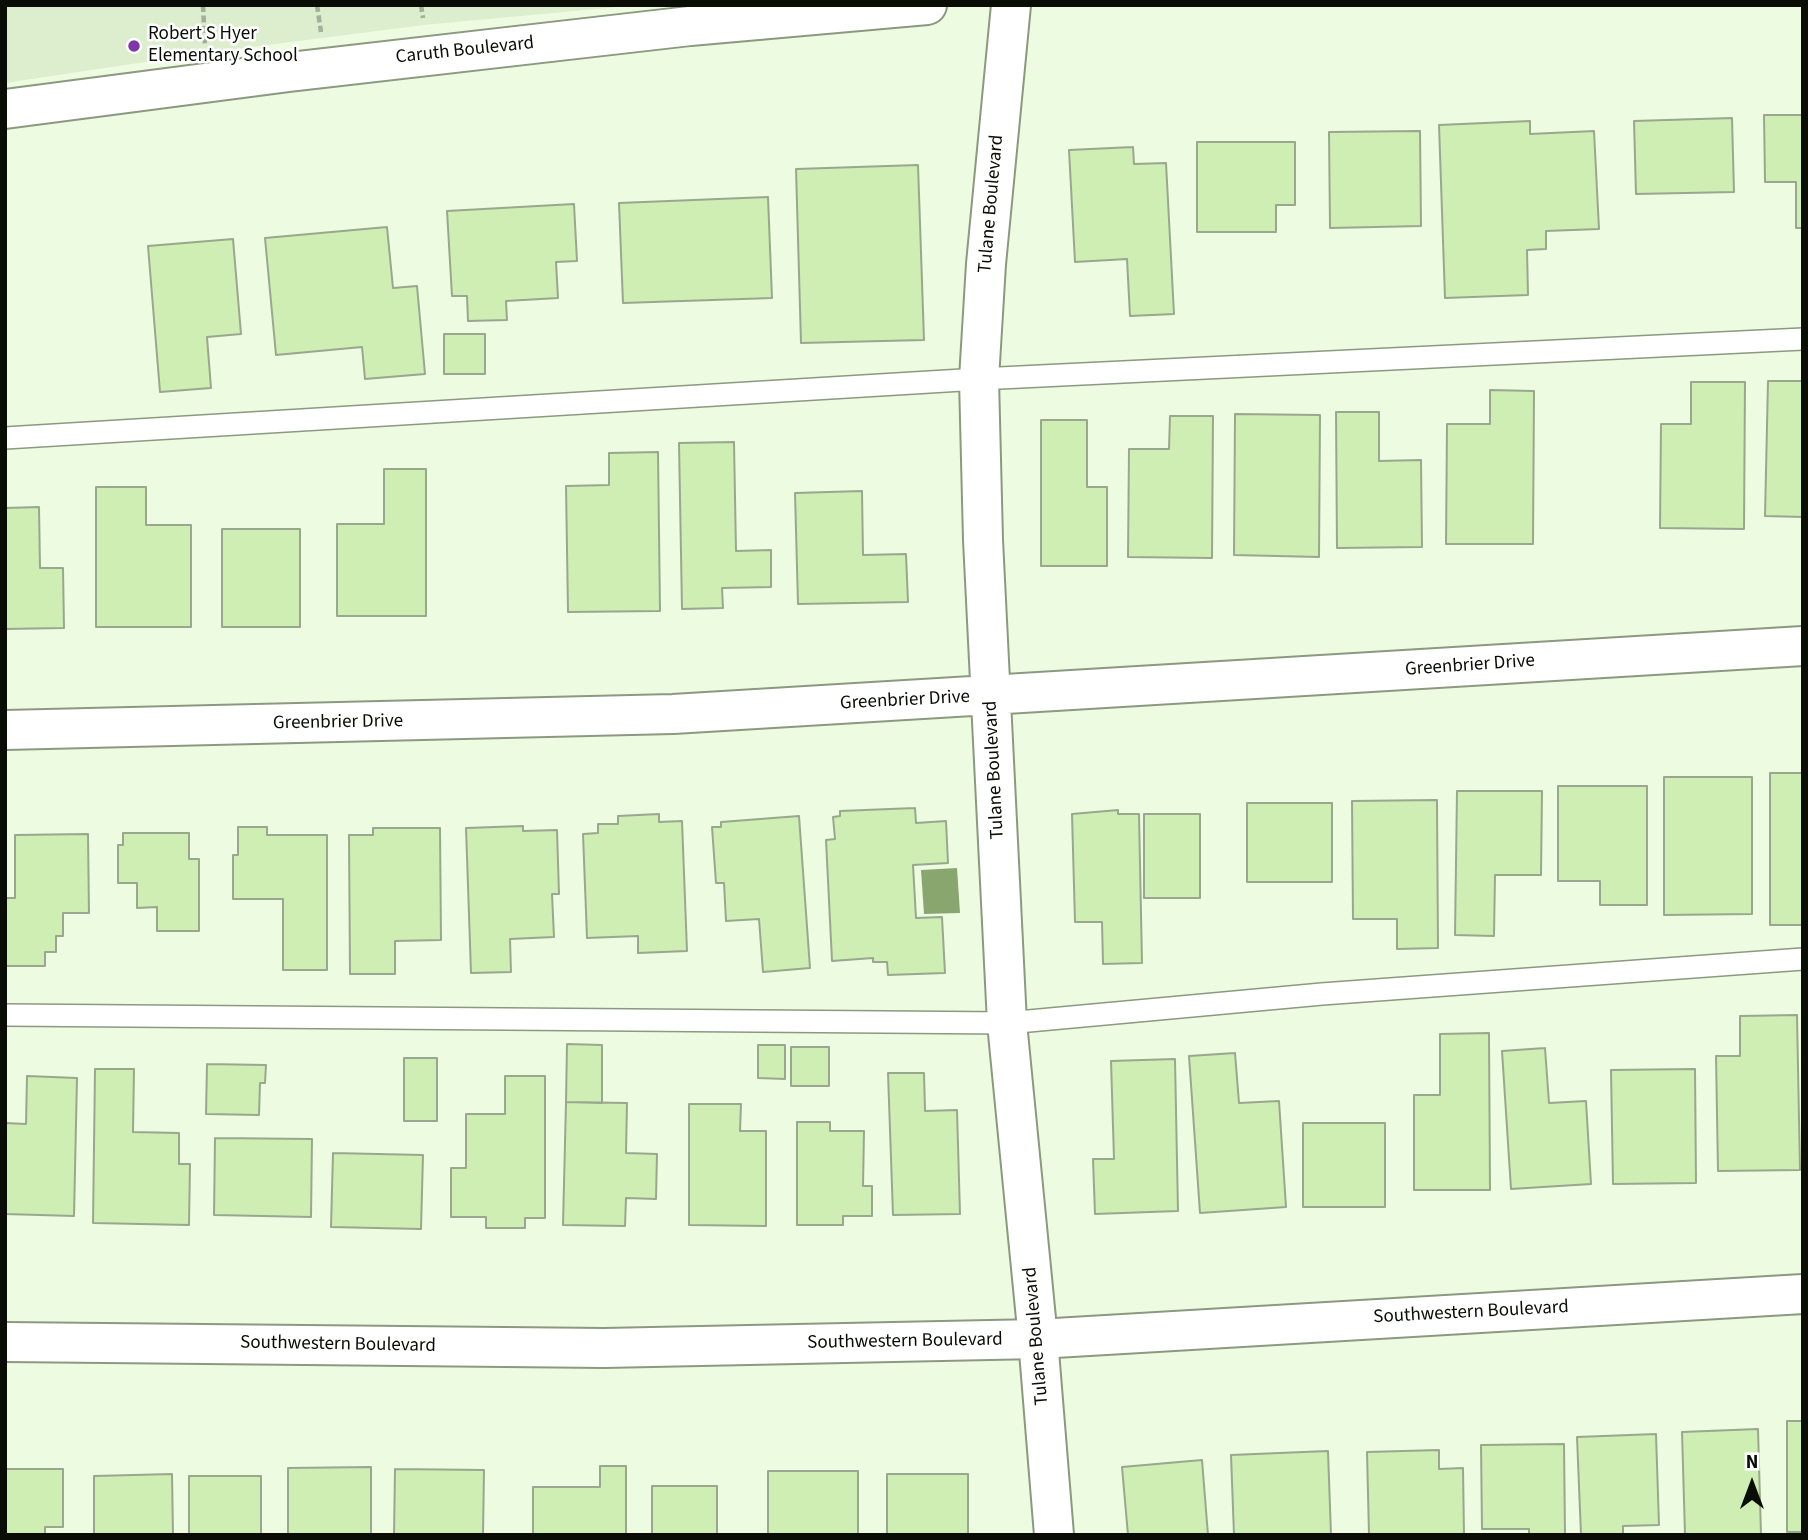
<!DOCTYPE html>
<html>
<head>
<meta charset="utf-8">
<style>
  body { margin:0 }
  #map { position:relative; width:1808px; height:1540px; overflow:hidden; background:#edfce0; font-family:"Source Sans 3",sans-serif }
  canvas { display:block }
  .frame { position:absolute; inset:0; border:7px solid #090d05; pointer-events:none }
  .north { position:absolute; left:1717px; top:1449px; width:70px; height:70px; -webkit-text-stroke:5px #fff; paint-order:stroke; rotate:0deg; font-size:19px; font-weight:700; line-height:28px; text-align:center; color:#090d05 }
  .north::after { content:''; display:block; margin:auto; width:24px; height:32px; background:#090d05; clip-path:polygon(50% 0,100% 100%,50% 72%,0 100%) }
</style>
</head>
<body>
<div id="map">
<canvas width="1808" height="1540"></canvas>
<div class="frame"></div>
<div class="north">N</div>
</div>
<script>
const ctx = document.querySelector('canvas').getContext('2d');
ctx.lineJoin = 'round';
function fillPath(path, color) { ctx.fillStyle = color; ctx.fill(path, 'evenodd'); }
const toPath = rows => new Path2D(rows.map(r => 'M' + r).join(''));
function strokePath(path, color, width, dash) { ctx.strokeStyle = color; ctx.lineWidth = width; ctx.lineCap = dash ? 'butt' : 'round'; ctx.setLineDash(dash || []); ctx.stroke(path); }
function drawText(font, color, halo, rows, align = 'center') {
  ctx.font = font + ' "Source Sans 3",sans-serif'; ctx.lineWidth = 5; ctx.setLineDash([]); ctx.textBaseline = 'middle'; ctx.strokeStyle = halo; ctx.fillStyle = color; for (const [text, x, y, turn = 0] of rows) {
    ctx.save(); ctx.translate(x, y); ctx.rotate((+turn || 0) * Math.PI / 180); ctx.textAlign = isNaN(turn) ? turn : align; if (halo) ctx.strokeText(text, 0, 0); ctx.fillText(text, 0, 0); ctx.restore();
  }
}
fillPath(toPath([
  [5,5,639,5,424,25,205,53,5,83]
]), '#dceecd');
fillPath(toPath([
  [957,868,960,913,924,914,921,870]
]), '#89a66f');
const building = toPath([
  [1764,115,1803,115,1803,228,1796,228,1796,182,1765,182,1764,115],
  [1732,118,1734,192,1636,194,1634,121,1732,118],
  [1530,121,1530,134,1594,131,1599,229,1546,231,1546,249,1527,250,1528,295,1445,298,1439,125,1530,121],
  [1420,131,1421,226,1330,228,1329,132,1420,131],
  [1197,142,1295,142,1295,205,1276,205,1276,232,1197,232,1197,142],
  [1133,147,1134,164,1166,163,1174,314,1130,316,1127,259,1075,262,1069,150,1133,147],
  [918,165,924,340,801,343,796,169,918,165],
  [768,197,772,298,623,303,619,203,768,197],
  [574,204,577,261,556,262,558,298,506,301,507,320,468,321,467,296,452,296,447,211,574,204],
  [387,227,393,288,417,286,425,374,365,379,362,347,276,355,265,238,387,227],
  [233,239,241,334,207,337,211,388,160,392,148,246,233,239],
  [444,334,485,334,485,374,444,374,444,334],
  [1768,381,1803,381,1803,517,1765,516,1768,381],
  [1691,382,1745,382,1744,529,1660,528,1661,424,1691,424,1691,382],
  [1490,390,1534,391,1533,544,1446,544,1447,424,1490,424,1490,390],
  [1336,412,1379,412,1379,461,1421,460,1422,547,1337,548,1336,412],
  [1235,414,1320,415,1319,557,1234,555,1235,414],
  [1170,416,1213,416,1212,558,1128,557,1129,449,1169,449,1170,416],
  [1041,420,1087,420,1087,487,1107,487,1107,566,1041,566,1041,420],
  [734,442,736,551,771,550,771,587,722,588,723,608,682,609,679,443,734,442],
  [658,452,660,611,568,612,566,486,609,485,609,453,658,452],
  [384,469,426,469,426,616,337,616,337,524,384,524,384,469],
  [96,487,146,487,146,525,191,525,191,627,96,627,96,487],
  [862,491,863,555,906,554,908,602,798,604,795,493,862,491],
  [39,507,40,568,63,568,64,628,5,629,5,508,39,507],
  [222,529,300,529,300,627,222,627,222,529],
  [1770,773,1803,773,1803,925,1770,925,1770,773],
  [1664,777,1752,777,1752,914,1664,915,1664,777],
  [1558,786,1647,786,1647,905,1600,905,1600,881,1558,881,1558,786],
  [1457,791,1542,791,1541,875,1495,875,1494,936,1455,935,1457,791],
  [1437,800,1438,948,1397,949,1397,919,1353,919,1352,801,1437,800],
  [1247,803,1332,803,1332,882,1247,882,1247,803],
  [915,808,916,823,946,821,948,863,913,865,916,918,942,917,945,973,888,975,887,962,873,962,873,958,832,961,826,840,835,839,833,817,840,816,840,811,915,808],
  [1118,810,1118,814,1139,814,1142,963,1103,964,1102,922,1075,922,1072,814,1118,810],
  [659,814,659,822,682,821,687,951,638,953,638,936,587,938,583,834,598,833,598,824,618,824,618,816,659,814],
  [1144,814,1200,814,1200,898,1144,898,1144,814],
  [799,816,810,968,763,972,759,919,726,921,724,883,716,883,712,827,721,827,721,822,799,816],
  [523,826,523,831,557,830,559,894,552,894,554,937,510,939,511,972,471,973,466,828,523,826],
  [238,827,267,827,267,835,327,835,327,970,283,970,283,899,233,899,233,855,238,855,238,827],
  [373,828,440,828,441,940,395,941,395,974,350,974,349,835,373,835,373,828],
  [123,833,189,833,189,859,199,859,199,931,157,931,157,907,137,908,137,883,118,883,118,845,123,845,123,833],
  [88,834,89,913,63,913,63,936,56,936,56,952,45,952,45,966,5,966,5,898,15,898,15,835,88,834],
  [1797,1015,1800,1170,1718,1171,1716,1056,1740,1056,1740,1016,1797,1015],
  [1489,1033,1490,1190,1414,1190,1414,1095,1440,1095,1440,1034,1489,1033],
  [567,1044,602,1045,602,1103,566,1102,567,1044],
  [758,1045,785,1045,785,1079,758,1078,758,1045],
  [791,1047,829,1047,829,1086,791,1086,791,1047],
  [1545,1048,1549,1103,1586,1101,1591,1184,1511,1189,1502,1051,1545,1048],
  [1235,1053,1239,1103,1279,1101,1286,1207,1200,1213,1189,1056,1235,1053],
  [404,1058,437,1058,437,1121,404,1121,404,1058],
  [1175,1059,1178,1211,1095,1214,1093,1159,1114,1159,1111,1061,1175,1059],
  [207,1064,266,1065,265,1083,260,1083,259,1115,206,1114,207,1064],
  [95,1069,134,1069,133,1132,179,1133,179,1164,190,1164,189,1225,93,1223,95,1069],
  [1695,1069,1696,1183,1613,1184,1611,1070,1695,1069],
  [888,1073,924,1073,925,1111,957,1110,960,1214,893,1215,888,1073],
  [27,1076,77,1078,74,1216,5,1214,5,1123,26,1124,27,1076],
  [505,1076,545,1076,545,1218,525,1218,525,1228,486,1228,486,1217,451,1217,451,1168,466,1168,466,1114,505,1114,505,1076],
  [566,1102,627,1103,626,1153,657,1154,656,1199,626,1198,625,1226,563,1225,566,1102],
  [689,1104,741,1104,740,1131,766,1131,766,1226,689,1225,689,1104],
  [797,1122,830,1122,830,1131,864,1131,863,1186,872,1186,872,1216,843,1216,843,1225,797,1225,797,1122],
  [1303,1123,1385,1123,1385,1207,1303,1207,1303,1123],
  [215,1138,312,1139,311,1217,214,1215,215,1138],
  [333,1153,423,1155,421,1229,331,1227,333,1153],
  [1787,1421,1803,1421,1803,1532,1787,1532,1787,1421],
  [1758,1429,1761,1535,1685,1535,1682,1432,1758,1429],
  [1656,1434,1659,1525,1623,1526,1623,1535,1581,1535,1577,1437,1656,1434],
  [1564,1444,1565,1535,1529,1535,1529,1529,1482,1529,1481,1445,1564,1444],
  [1439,1450,1439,1469,1463,1468,1464,1535,1369,1535,1367,1452,1439,1450],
  [1328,1451,1331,1535,1234,1535,1231,1455,1328,1451],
  [1202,1460,1208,1535,1128,1535,1122,1467,1202,1460],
  [600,1466,626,1466,626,1535,533,1535,533,1487,600,1487,600,1466],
  [371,1467,371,1535,288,1535,288,1468,371,1467],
  [5,1469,63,1469,63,1527,45,1527,45,1535,5,1535,5,1469],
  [395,1469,484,1470,483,1535,394,1535,395,1469],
  [768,1471,858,1471,858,1535,768,1535,768,1471],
  [172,1474,173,1535,94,1535,94,1476,172,1474],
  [887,1474,968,1474,968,1535,887,1535,887,1474],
  [189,1476,261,1476,261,1535,189,1535,189,1476],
  [652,1486,717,1486,717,1535,652,1535,652,1486]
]);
fillPath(building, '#ceeeb3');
strokePath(building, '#99a78e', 2);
const lane = toPath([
  [5,438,979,379,1803,339],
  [5,1015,1007,1023,1322,994,1803,959]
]);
const street = toPath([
  [1011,5,986,264,979,379,983,540,1007,1023,1038,1339,1054,1535],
  [5,109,289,72,690,26,927,5],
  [5,730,673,714,1803,646]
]);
const secondary = toPath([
  [5,1342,604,1348,1038,1339,1803,1294]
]);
strokePath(lane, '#8c9980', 24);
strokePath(street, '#8c9980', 42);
strokePath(secondary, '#8c9980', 42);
strokePath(toPath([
  [203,5,205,46],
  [317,5,321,32],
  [421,5,423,18]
]), '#a3af99', 4.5, [7, 3.5]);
strokePath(lane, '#fff', 21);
strokePath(street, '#fff', 38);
strokePath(secondary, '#fff', 38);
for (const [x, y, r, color] of [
  [134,46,7,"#8036a9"]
]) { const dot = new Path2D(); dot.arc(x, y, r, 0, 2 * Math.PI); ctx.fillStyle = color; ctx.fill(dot); strokePath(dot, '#fff', 2.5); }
drawText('19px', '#090d05', '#fff', [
  ["Robert S Hyer",148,35],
  ["Elementary School",148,57]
], 'left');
drawText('19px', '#090d05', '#fff', [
  ["Caruth Boulevard",465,51,-6],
  ["Tulane Boulevard",992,204,-85],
  ["Greenbrier Drive",1470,666,-4],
  ["Greenbrier Drive",905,701,-3],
  ["Greenbrier Drive",338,723,-1],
  ["Tulane Boulevard",995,770,-93],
  ["Southwestern Boulevard",1471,1313,-3],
  ["Tulane Boulevard",1037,1336,-95],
  ["Southwestern Boulevard",905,1342,-1],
  ["Southwestern Boulevard",338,1345,1]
]);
</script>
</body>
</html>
